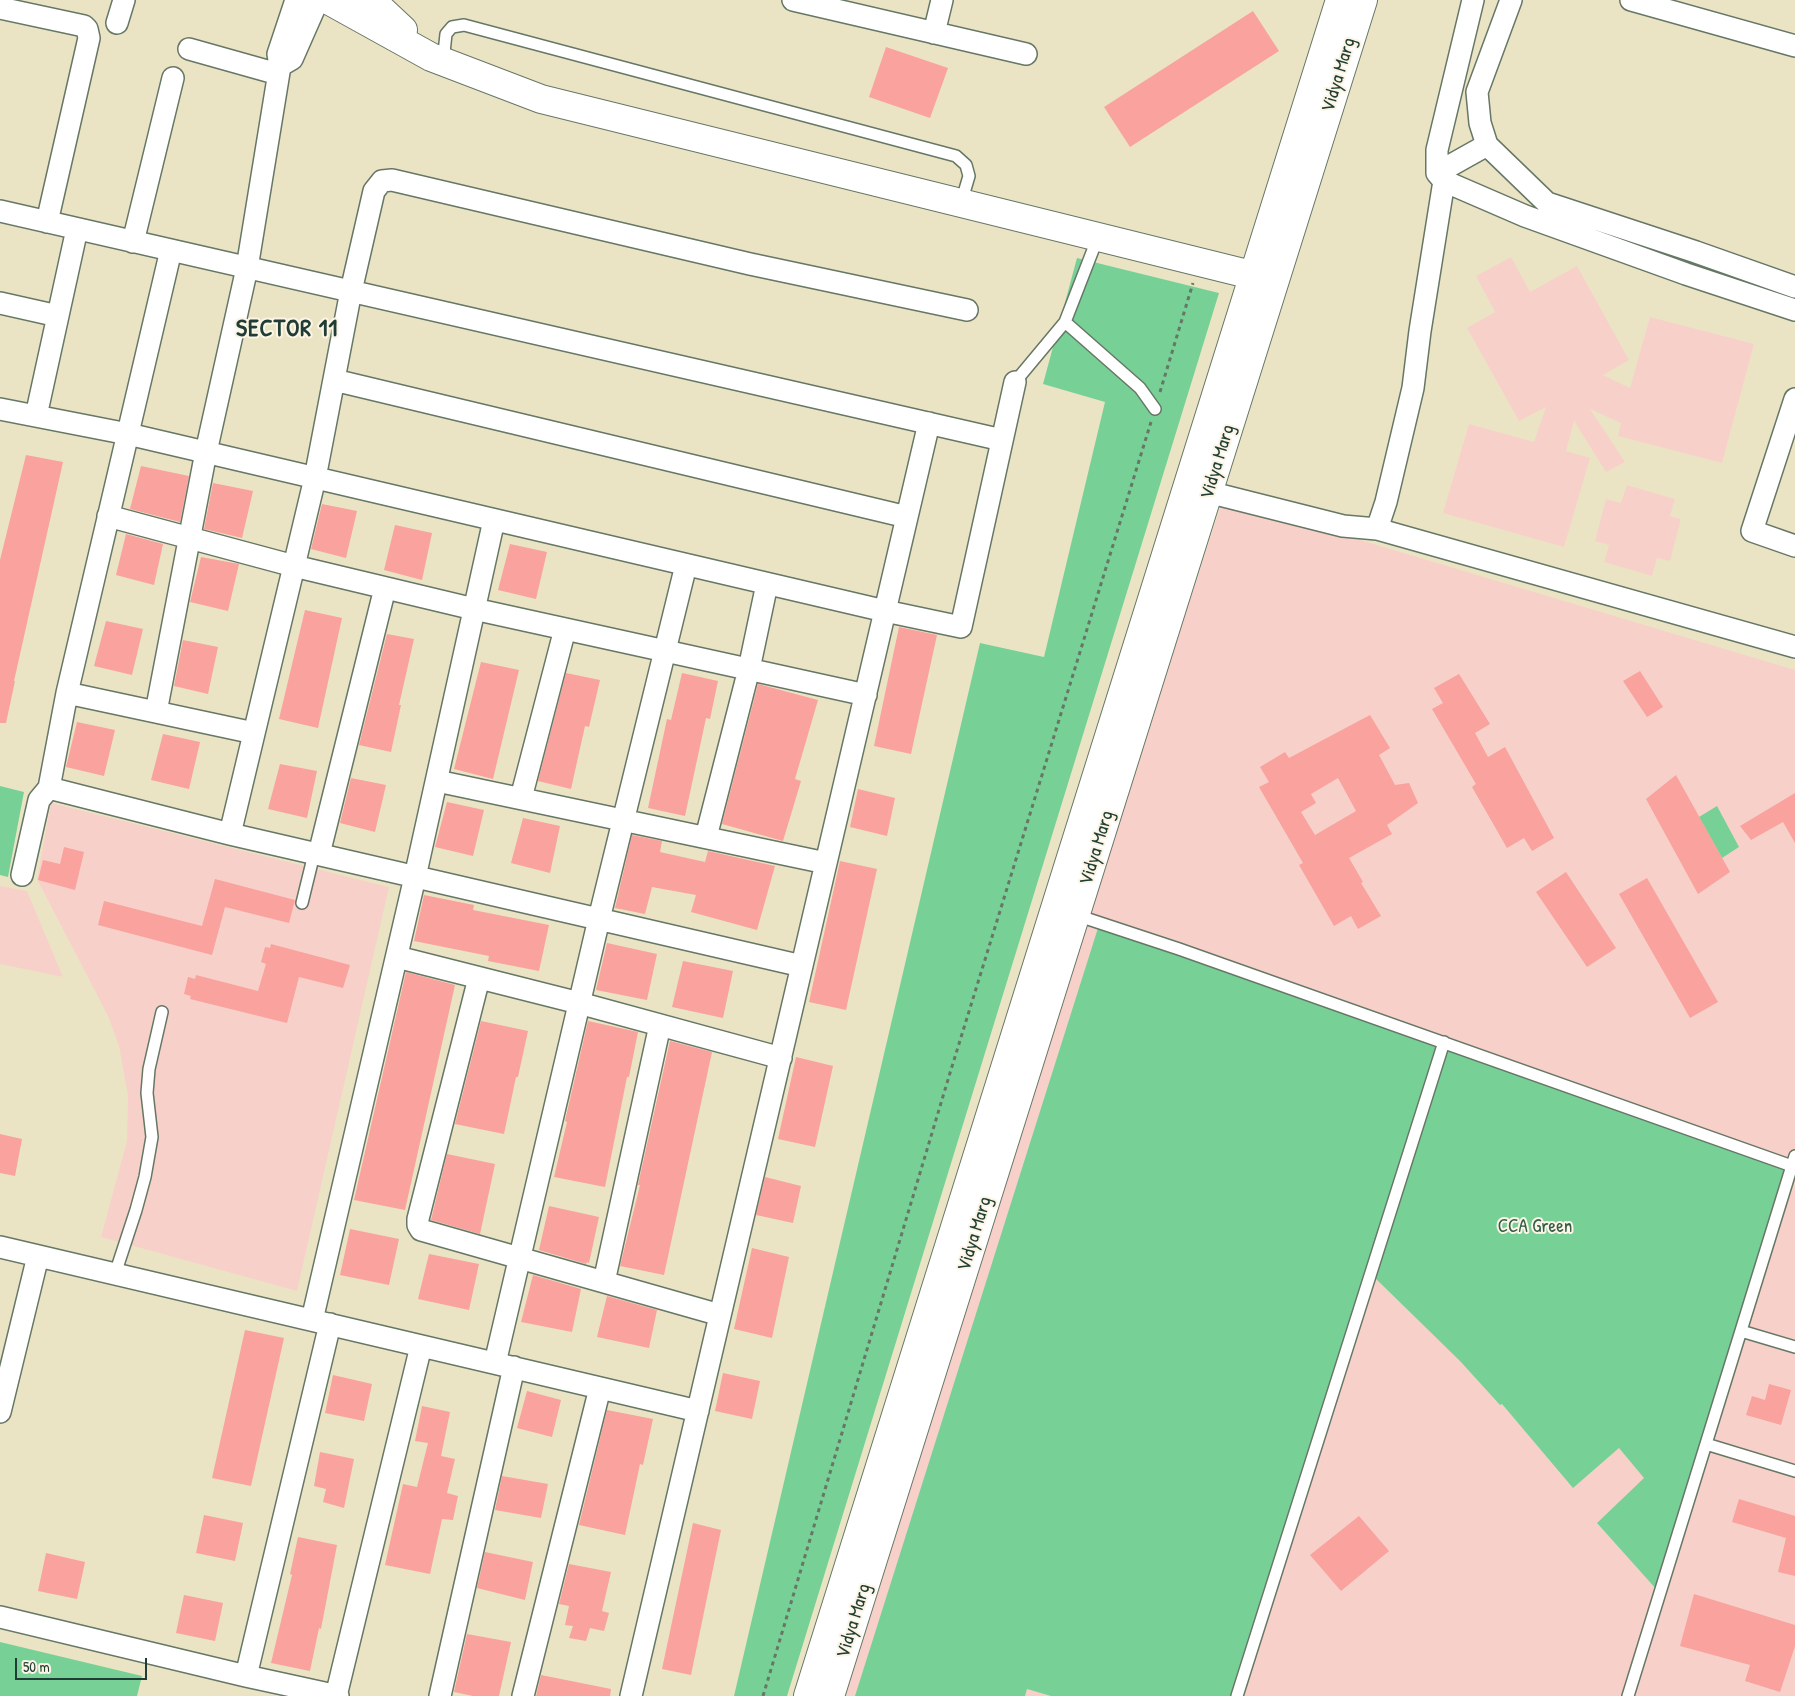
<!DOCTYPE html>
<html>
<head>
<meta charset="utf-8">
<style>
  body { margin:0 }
  #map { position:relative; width:1795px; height:1696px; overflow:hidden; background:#ebe4c4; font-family:"Patrick Hand",sans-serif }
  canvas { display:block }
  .scale { position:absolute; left:15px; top:1658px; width:132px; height:22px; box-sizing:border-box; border:2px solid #1f3d34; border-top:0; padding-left:6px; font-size:15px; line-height:18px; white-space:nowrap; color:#1f3d34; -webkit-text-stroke:4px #fcf5e5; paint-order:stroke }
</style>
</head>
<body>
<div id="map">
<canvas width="1795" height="1696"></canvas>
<div class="scale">50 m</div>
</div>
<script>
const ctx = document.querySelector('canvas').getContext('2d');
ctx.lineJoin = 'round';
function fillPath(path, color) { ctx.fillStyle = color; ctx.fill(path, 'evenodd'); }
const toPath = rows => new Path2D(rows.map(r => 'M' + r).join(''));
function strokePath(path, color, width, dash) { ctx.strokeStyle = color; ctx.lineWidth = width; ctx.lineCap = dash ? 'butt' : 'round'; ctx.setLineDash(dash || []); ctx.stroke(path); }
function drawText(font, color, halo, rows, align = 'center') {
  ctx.font = font + ' "Patrick Hand",sans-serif'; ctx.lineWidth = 4; ctx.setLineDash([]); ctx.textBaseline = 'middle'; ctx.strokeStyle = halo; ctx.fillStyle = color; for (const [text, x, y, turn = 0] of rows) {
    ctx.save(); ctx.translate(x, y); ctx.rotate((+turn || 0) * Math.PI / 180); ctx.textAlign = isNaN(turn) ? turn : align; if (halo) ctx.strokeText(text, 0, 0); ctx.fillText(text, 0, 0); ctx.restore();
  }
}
fillPath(toPath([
  [1511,257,1530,292,1577,266,1629,360,1603,375,1630,388,1650,317,1754,344,1722,463,1618,436,1621,423,1590,409,1625,462,1606,472,1574,421,1566,451,1590,458,1564,547,1443,513,1469,424,1534,442,1546,407,1519,421,1467,328,1495,312,1476,276],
  [1627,485,1675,499,1670,516,1681,519,1670,561,1657,558,1652,576,1604,562,1609,545,1595,541,1606,499,1621,503],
  [1223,499,1795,670,1795,1696,832,1696],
  [51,803,389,887,297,1291,101,1237,127,1141,128,1096,119,1046,108,1016,37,879],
  [0,886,27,891,63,977,0,964]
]), '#f7d1c9');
fillPath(toPath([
  [1077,258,1219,293,787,1696,734,1696,980,643,1044,657,1105,402,1043,384],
  [0,786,24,792,8,877,0,875],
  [1717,806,1739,847,1722,858,1699,817],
  [1098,928,1441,1044,1234,1696,1051,1696,1027,1689,1025,1696,855,1696],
  [1443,1045,1790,1165,1657,1590,1597,1523,1644,1478,1619,1448,1573,1488,1502,1404,1500,1405,1460,1361,1372,1275],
  [0,1642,142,1676,137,1696,0,1696]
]), '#77d197');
fillPath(toPath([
  [1253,11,1279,51,1130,147,1104,107],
  [886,47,948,68,930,118,869,97],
  [26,455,63,462,14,681,15,681,6,723,0,723,0,560],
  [141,466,189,476,180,522,130,509],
  [213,483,253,491,242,538,204,529],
  [322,504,357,511,346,558,311,549],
  [395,525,432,533,422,580,384,570],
  [126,534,163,544,154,585,116,575],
  [510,544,547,552,536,599,498,590],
  [201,557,239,564,228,611,190,602],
  [305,610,342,618,318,728,279,719],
  [106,621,143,629,132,675,94,666],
  [899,627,937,635,911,754,874,746],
  [387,634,414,639,399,705,401,705,391,752,359,745],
  [183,640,218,647,208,694,174,686],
  [481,662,519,670,493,779,454,769],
  [1640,671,1663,707,1647,717,1623,681],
  [566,673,600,680,589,727,585,726,571,789,538,781],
  [682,673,718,681,710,719,706,718,685,816,648,808,667,719,671,720],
  [1459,674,1490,724,1475,733,1488,757,1505,747,1554,838,1532,851,1524,838,1507,848,1472,787,1476,784,1432,709,1443,703,1434,688],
  [758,684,818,700,795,779,801,781,783,841,722,824],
  [1370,715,1390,748,1379,755,1395,785,1409,783,1418,803,1387,825,1392,834,1349,858,1363,882,1361,883,1381,916,1358,929,1351,916,1334,926,1299,865,1303,863,1259,787,1269,782,1260,767,1285,752,1289,758],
  [1338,778,1356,811,1315,835,1301,812,1316,803,1311,794],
  [77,722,115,730,104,776,66,767],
  [163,734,200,742,189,789,151,780],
  [280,764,317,771,307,818,268,809],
  [1676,775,1730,872,1698,894,1646,799],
  [351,778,386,785,375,832,340,823],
  [858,789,895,798,887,836,850,827],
  [1795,793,1795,843,1783,822,1751,840,1740,826],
  [447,802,484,810,473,856,435,847],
  [523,818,560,826,550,873,511,863],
  [632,835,662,841,660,852,705,862,708,851,775,866,757,930,691,912,696,895,652,887,645,914,615,908],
  [64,847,84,852,75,890,38,880,43,860,60,864],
  [840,861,877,869,846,1010,809,1002],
  [1566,872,1616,948,1587,967,1536,892],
  [1647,878,1718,1002,1690,1018,1619,894],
  [215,879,295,900,289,923,225,907,212,955,98,925,104,901,202,926],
  [424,895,474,905,473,910,549,925,539,971,488,961,489,956,414,941],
  [607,943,657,954,647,1000,596,990],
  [271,944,350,965,343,988,299,977,287,1023,190,999,191,996,184,994,188,977,195,979,196,975,258,991,266,964,261,962,265,947,270,948],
  [683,961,733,971,723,1018,672,1007],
  [406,972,455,985,405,1210,354,1200],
  [481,1021,528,1031,518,1077,516,1077,504,1134,455,1124],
  [588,1021,638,1032,629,1077,627,1077,605,1187,554,1177,567,1122,565,1121],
  [670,1041,712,1052,664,1275,620,1266,640,1185,638,1185],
  [796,1057,833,1066,815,1147,778,1139],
  [0,1134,22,1139,15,1176,0,1173],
  [447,1154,495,1164,480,1234,431,1220],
  [765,1177,801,1186,793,1223,756,1215],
  [549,1206,599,1217,589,1263,587,1262,586,1264,539,1250],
  [350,1229,399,1239,389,1285,340,1275],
  [752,1248,789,1257,772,1338,734,1329],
  [429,1254,479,1264,469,1310,418,1299],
  [533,1275,581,1289,572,1332,521,1322],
  [607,1296,657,1310,649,1348,597,1337],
  [245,1330,284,1338,251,1486,212,1478],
  [723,1373,760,1381,752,1419,715,1411],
  [333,1375,372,1384,364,1421,325,1413],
  [1769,1384,1791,1390,1781,1425,1746,1415,1752,1396,1765,1400],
  [527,1391,561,1400,552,1437,517,1428],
  [422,1406,450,1412,441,1456,455,1459,447,1493,458,1496,453,1520,442,1519,430,1574,385,1565,403,1484,417,1487,428,1443,415,1441],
  [607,1410,653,1419,643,1465,640,1464,625,1535,579,1525],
  [320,1452,354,1459,344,1508,323,1502,326,1489,314,1486],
  [502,1476,548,1484,541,1518,495,1510],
  [1739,1499,1795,1516,1795,1576,1778,1572,1786,1538,1732,1522],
  [204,1515,243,1523,235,1561,196,1553],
  [1359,1516,1389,1551,1341,1591,1310,1555],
  [693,1523,721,1530,691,1675,662,1669],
  [298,1537,337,1545,321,1629,319,1628,310,1671,271,1663,292,1575,290,1574],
  [485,1552,533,1562,525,1600,477,1588],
  [46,1553,85,1562,77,1599,38,1591],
  [569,1564,611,1572,602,1611,609,1613,604,1631,590,1628,586,1641,569,1638,573,1626,565,1625,569,1606,559,1604],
  [1694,1594,1795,1625,1795,1646,1780,1692,1745,1681,1750,1665,1680,1646],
  [184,1595,223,1603,215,1641,176,1633],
  [467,1634,511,1642,499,1696,473,1696,454,1692],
  [541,1675,611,1689,610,1696,536,1696]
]), '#f9a29e');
const lane = toPath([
  [443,62,446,34,452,27,464,25,956,156,966,165,969,176,961,203],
  [1065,322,1140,388,1155,409],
  [1015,382,1065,322,1098,237],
  [302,903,314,854],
  [1076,915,1179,949,1792,1166],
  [115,1274,136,1210,145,1177,152,1137,147,1093,149,1069,162,1012],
  [1741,1331,1795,1347],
  [1706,1444,1795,1471],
  [1237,1696,1444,1042],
  [1628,1696,1795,1156]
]);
const street = toPath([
  [793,0,1026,54],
  [1473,0,1437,150,1437,173,1444,181,1525,216,1686,274,1795,310],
  [1511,0,1477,92,1480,123,1487,145,1547,203,1696,252,1795,287],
  [1631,0,1795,46],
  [0,8,84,26,87,29,89,38,47,222],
  [117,23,124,0],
  [934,33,942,0],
  [189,49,278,74],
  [280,66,292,59,318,0],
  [1437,173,1487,145],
  [0,211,1002,440],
  [133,242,173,78],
  [0,303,58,316],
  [334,380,907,517],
  [1795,399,1752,531,1795,546],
  [0,409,128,434,885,611,961,627,1015,382],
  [36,416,77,229],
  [1208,492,1343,526,1377,529,1386,502,1413,388,1420,331,1444,181],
  [108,516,294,566,474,609,866,695],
  [1377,529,1795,647],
  [67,693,254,733],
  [156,712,206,452,247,268,280,66,278,54,296,0],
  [437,781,826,863],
  [49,788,230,834,802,966],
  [521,798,565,629],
  [230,834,315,478,351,291,374,191,382,181,392,180,750,264,967,310],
  [706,837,749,669,767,584],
  [319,854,385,588],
  [22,875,39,800,49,788,67,693,171,250],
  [397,957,579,1003,781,1058],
  [479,978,418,1219,418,1225,421,1230,720,1315],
  [0,1247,698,1411],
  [604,1282,660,1025],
  [312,1320,415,877,494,520],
  [495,1363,599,919,686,565],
  [0,1412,38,1256],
  [0,1617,246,1676,338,1696],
  [246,1676,330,1324],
  [336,1696,421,1346],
  [440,1696,514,1367],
  [523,1696,600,1388],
  [631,1696,929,423]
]);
const secondary = toPath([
  [328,0,431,57,541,99,1272,280],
  [371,0,403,30],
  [808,1696,1340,0],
  [830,1696,1363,0]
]);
strokePath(lane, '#676', 14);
strokePath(street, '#676', 24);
strokePath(secondary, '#676', 30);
strokePath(toPath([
  [1160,392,1193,283],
  [763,1696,950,1073,1151,422]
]), '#676', 3, [4, 4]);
strokePath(lane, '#fff', 11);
strokePath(street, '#fff', 21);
strokePath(secondary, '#fff', 28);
drawText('19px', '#1f3d34', '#fcf5e5', [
  ["Vidya Marg",1339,75,-73],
  ["Vidya Marg",1218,462,-73],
  ["Vidya Marg",1097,848,-73],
  ["Vidya Marg",975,1234,-73],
  ["Vidya Marg",854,1621,-73]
]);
drawText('19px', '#315b48', '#fcf5e5', [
  ["CCA Green",1535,1227]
]);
ctx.letterSpacing = '1px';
drawText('bold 24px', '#1f3d34', '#fcf5e5', [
  ["SECTOR 11",287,330]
]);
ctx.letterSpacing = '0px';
</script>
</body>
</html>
